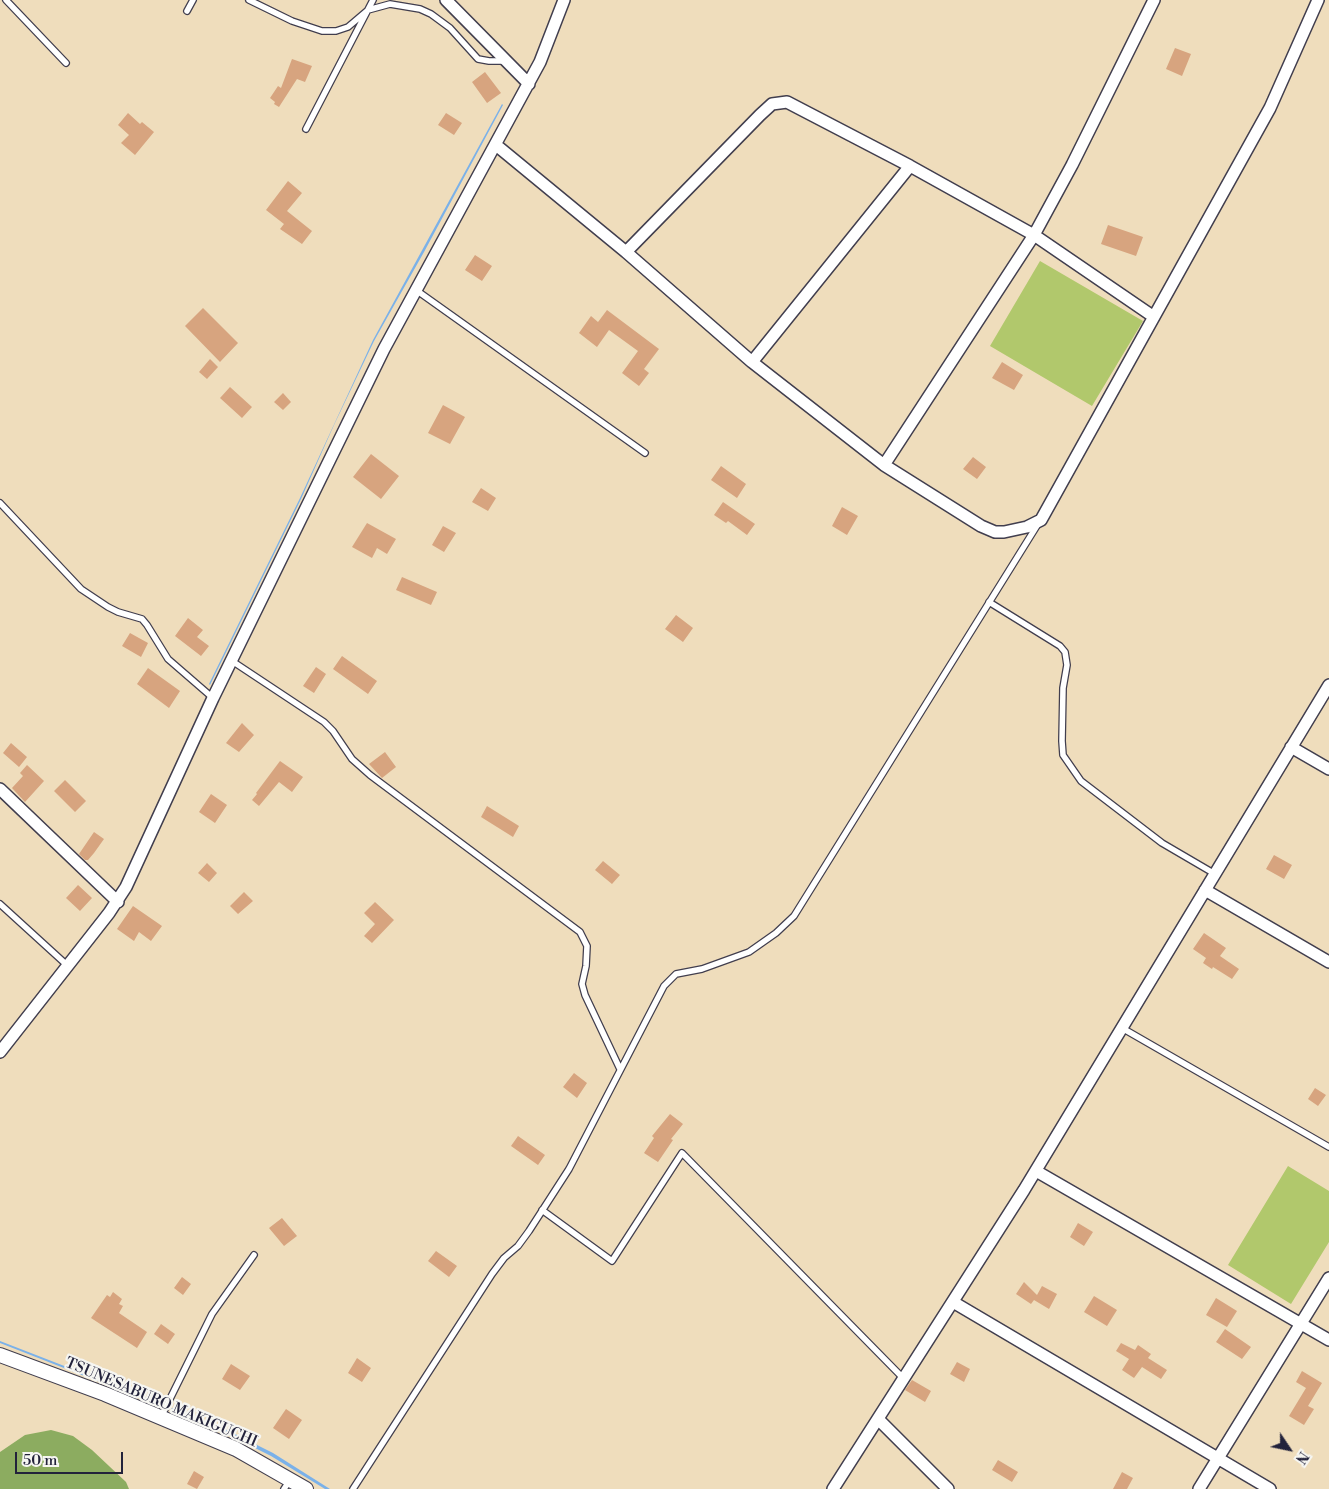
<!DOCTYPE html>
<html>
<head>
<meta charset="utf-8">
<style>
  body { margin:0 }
  #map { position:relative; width:1329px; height:1489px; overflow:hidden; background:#efddbc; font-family:"Libre Bodoni",serif }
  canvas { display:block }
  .north { position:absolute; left:1264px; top:1424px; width:50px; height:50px; -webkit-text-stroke:4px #f6f6f2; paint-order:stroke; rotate:124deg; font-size:14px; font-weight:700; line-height:20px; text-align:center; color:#22223b }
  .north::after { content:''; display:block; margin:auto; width:18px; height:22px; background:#22223b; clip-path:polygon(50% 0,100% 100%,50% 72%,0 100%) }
  .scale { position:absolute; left:15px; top:1452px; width:108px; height:22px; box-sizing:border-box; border:2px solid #22223b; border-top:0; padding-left:6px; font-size:15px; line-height:18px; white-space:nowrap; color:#22223b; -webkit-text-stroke:4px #f6f6f2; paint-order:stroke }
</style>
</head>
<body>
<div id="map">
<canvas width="1329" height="1489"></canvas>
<div class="north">N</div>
<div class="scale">50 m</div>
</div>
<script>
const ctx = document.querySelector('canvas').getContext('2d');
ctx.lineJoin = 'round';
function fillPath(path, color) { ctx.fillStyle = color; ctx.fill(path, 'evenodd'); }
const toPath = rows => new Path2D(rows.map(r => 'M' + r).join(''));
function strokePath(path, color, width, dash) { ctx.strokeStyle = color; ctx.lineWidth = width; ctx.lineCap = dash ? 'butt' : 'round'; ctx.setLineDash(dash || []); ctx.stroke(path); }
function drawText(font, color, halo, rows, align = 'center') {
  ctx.font = font + ' "Libre Bodoni",serif'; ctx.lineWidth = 4.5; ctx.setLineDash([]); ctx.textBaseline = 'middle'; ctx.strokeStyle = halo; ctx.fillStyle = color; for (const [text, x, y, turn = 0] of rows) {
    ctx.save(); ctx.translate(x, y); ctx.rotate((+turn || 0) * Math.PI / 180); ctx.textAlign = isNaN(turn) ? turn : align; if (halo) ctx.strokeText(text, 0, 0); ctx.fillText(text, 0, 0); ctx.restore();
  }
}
fillPath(toPath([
  [1040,261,1143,321,1092,406,990,346],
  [1288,1166,1329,1191,1329,1242,1291,1304,1228,1265]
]), '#b1c86c');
fillPath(toPath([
  [51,1430,73,1436,92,1450,126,1482,129,1489,0,1489,0,1452,25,1435]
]), '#8cac60');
fillPath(toPath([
  [502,104,503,105,424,252,374,341,334,425,301,499,210,685,209,684,300,498,373,340],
  [0,1341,157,1402,156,1404,0,1343],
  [172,1408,225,1429,273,1453,330,1489,325,1489,271,1456,223,1432,171,1410]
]), '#7ab1e9');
fillPath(toPath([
  [1175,48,1191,54,1182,76,1166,69],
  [292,59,312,66,305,82,297,79,279,107,274,104,275,102,270,98,278,86,281,88],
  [485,72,501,93,487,103,472,82],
  [128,113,140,124,142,122,154,132,135,155,121,143,129,135,118,125],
  [446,113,462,123,454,135,438,125],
  [288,181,302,193,287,211,312,231,302,244,280,229,284,224,266,210],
  [1108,225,1143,237,1136,256,1101,244],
  [475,255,492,266,482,281,465,270],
  [203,308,238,343,220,362,185,326],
  [607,310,659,349,644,369,649,373,639,386,622,373,638,351,609,330,597,347,579,333,591,316,598,322],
  [210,359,218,367,207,379,199,372],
  [1002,362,1023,375,1014,390,992,378],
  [230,387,252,407,242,418,220,398],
  [283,393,291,402,283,410,274,402],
  [443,405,465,417,450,444,428,433],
  [371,454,399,476,381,499,353,477],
  [973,457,986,467,977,479,963,469],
  [721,466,746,484,737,498,711,480],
  [481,488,496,498,488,511,472,502],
  [723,502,755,524,747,535,728,521,726,523,714,515],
  [842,507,858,516,847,535,832,526],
  [367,523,396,539,387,554,377,548,372,558,352,547],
  [443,526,456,533,444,552,432,545],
  [402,577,437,592,431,605,396,590],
  [676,615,693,628,683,642,665,629],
  [188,618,203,630,197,637,209,646,201,656,175,636],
  [130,633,148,643,141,657,122,646],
  [342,656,377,681,368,694,333,669],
  [316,667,326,674,314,693,303,686],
  [148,668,180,691,169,708,137,684],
  [242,723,254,735,239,752,226,743],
  [11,743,27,757,19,767,3,753],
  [385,752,396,767,382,778,369,764],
  [280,761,303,777,292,792,279,782,259,806,252,800,257,794,256,793],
  [27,765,44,781,25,802,12,788,23,776,20,773],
  [65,780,86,801,75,812,54,791],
  [211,794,227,805,215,823,199,812],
  [487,806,519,826,513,837,481,817],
  [94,832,104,839,94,853,88,860,85,860,79,854],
  [1274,855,1292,865,1284,879,1266,869],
  [603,861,620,875,612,884,595,870],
  [207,863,217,873,209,882,198,873],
  [78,885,92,898,80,911,66,898],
  [244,892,253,901,238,914,230,906],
  [375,902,394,920,372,943,364,936,375,924,364,913],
  [133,906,162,926,151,941,139,932,134,941,117,929],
  [1204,933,1226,948,1220,956,1239,969,1232,979,1213,967,1212,969,1203,963,1206,958,1193,949],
  [574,1073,587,1083,577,1098,563,1087],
  [1315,1088,1326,1095,1318,1106,1308,1099],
  [670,1114,683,1124,671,1139,673,1140,658,1162,644,1153,654,1138,652,1136],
  [518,1136,545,1155,538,1165,511,1146],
  [282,1218,297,1236,284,1246,269,1228],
  [1078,1223,1093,1232,1084,1246,1070,1237],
  [436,1251,457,1266,449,1277,428,1261],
  [182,1277,191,1284,183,1295,174,1288],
  [1024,1282,1037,1295,1042,1286,1057,1294,1049,1309,1034,1300,1031,1304,1016,1294],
  [113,1292,122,1299,119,1304,123,1306,119,1313,147,1332,137,1348,91,1318,107,1295,110,1297],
  [1094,1296,1117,1310,1107,1326,1084,1312],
  [1216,1298,1237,1311,1227,1327,1206,1315],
  [161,1324,175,1334,168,1344,154,1334],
  [1225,1329,1251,1347,1242,1359,1216,1342],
  [1121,1343,1135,1350,1138,1345,1151,1354,1148,1358,1167,1370,1161,1379,1142,1367,1134,1378,1122,1370,1129,1359,1116,1351],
  [357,1358,371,1368,362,1382,348,1373],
  [957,1362,970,1369,964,1382,950,1374],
  [231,1364,250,1376,240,1390,222,1379],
  [1302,1371,1322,1383,1308,1406,1314,1409,1304,1425,1289,1416,1306,1388,1296,1382],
  [912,1380,931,1391,925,1402,905,1390],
  [286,1409,302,1420,289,1439,273,1428],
  [998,1460,1018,1472,1012,1482,992,1470],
  [194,1471,204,1477,197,1489,187,1484],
  [1122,1472,1133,1478,1127,1489,1113,1489]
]), '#d7a47f');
const service = toPath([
  [6,0,66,63],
  [249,0,292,21,322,31,336,31,348,27,368,10,390,4,420,9,431,14,450,28,478,59,489,61,506,61],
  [187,11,193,0],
  [306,129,373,0],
  [416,290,645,453],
  [0,503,81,589,108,607,118,612,142,619,147,625,168,659,213,698],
  [989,602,1060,646,1065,652,1067,665,1063,688,1062,741,1063,755,1081,781,1162,843,1215,874],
  [232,661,324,722,333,731,352,759,370,775,580,932,587,946,586,966,582,984,585,995,620,1069],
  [0,904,68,966],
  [1122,1028,1329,1147],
  [542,1210,612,1261,682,1153,904,1379],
  [161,1417,212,1314,254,1255],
  [284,1489,290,1480],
  [353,1489,492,1274,504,1258,518,1246,529,1231,569,1169,664,986,676,974,702,969,749,952,776,933,794,916,1038,524]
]);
const minor = toPath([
  [446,0,529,84],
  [496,145,626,252,752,362,884,465,981,526,995,532,1004,532,1027,527,1041,520,1270,108,1318,0],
  [626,252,760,115,772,104,787,102,910,166,1034,235,1154,317],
  [752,362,910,166],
  [884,465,1034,235,1072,165,1154,0],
  [1291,747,1329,769],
  [0,789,118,902],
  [1205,890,1329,962],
  [0,1052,109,913,126,887,213,698,384,349,540,62,564,0],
  [1036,1171,1329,1340],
  [953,1302,1270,1489],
  [878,1419,948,1489],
  [833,1489,1024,1190,1329,685],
  [1199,1489,1329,1278]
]);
const tertiary = toPath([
  [0,1355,105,1394,236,1449,306,1489]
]);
strokePath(service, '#413e4e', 8);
strokePath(minor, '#413e4e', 14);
strokePath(tertiary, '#413e4e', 16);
strokePath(service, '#fff', 5.5);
strokePath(minor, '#fff', 11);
strokePath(tertiary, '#fff', 14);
drawText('15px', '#22223b', '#f6f6f2', [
  ["TSUNESABURO MAKIGUCHI",161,1403,23]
]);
</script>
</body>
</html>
